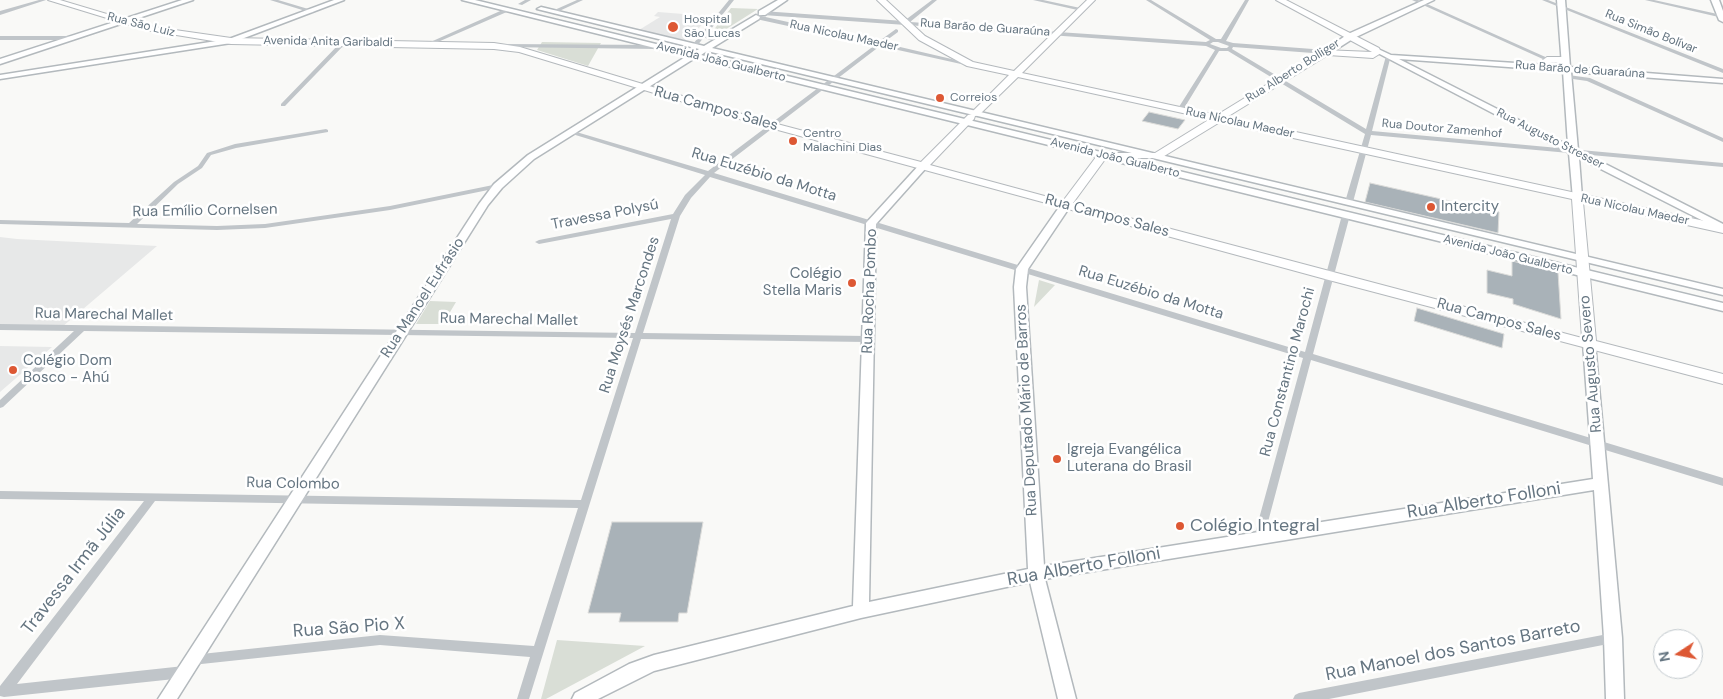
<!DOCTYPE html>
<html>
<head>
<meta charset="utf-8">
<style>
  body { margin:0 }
  #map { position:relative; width:1723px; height:699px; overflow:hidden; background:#f9f9f7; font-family:"DM Sans",sans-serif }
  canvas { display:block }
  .north { position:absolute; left:1653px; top:629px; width:50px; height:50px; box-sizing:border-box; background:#fff; border:1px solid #c1c8cd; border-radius:50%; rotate:259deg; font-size:14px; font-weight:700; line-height:20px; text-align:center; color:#657581 }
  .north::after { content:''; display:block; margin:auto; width:18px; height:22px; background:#dd5834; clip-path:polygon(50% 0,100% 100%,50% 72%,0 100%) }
</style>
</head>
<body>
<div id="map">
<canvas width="1723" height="699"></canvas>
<div class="north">N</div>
</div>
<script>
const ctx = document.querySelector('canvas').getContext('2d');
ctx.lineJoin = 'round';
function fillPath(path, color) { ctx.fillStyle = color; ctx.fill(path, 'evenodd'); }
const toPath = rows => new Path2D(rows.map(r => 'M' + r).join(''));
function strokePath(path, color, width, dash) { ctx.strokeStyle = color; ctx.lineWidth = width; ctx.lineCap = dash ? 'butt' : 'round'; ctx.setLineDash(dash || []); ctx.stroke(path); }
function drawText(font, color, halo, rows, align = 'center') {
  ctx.font = font + ' "DM Sans",sans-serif'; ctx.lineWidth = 5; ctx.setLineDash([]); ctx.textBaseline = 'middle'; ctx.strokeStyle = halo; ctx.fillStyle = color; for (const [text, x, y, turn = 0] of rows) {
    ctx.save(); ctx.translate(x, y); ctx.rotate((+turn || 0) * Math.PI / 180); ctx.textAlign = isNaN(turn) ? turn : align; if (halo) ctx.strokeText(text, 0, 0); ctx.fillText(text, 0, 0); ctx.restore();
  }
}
fillPath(toPath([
  [658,12,709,16,706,20,700,20,697,24,702,25,685,40,639,30,660,17,654,16],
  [0,237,17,239,157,246,62,327,0,326],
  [0,346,52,347,0,392]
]), '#e7e8e8');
fillPath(toPath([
  [731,8,758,9,720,33,712,32],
  [542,42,601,43,588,66,537,50],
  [1039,280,1055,285,1034,307],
  [430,301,456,302,443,324,416,324],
  [557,640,645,646,546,699,541,699]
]), '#d9ded6');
const building = toPath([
  [1149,112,1185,120,1178,129,1142,121,1149,112],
  [1370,183,1499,212,1498,233,1365,202,1370,183],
  [1512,261,1558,272,1561,319,1513,304,1513,299,1487,293,1487,270,1512,276,1512,261],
  [1417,308,1504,334,1502,348,1414,321,1417,308],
  [612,522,703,522,687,613,679,613,678,622,619,622,621,613,588,613,612,522]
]);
fillPath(building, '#a9b2b8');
strokePath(building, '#dbdbd9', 1);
const secondary = toPath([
  [182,0,193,0,0,64,0,59,182,0],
  [334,0,344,0,231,43,0,79,0,75,229,39,334,0],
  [462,0,475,0,693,53,699,49,537,9,541,7,704,46,756,15,760,17,759,19,712,48,1723,289,1723,295,707,51,701,55,1723,303,1723,311,695,58,534,159,502,188,488,205,177,699,158,699,479,204,494,184,528,155,687,56,462,0],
  [778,0,787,0,765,15,759,15,759,11,778,0],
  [1424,0,1434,0,1354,38,1329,54,1322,52,1348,34,1424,0],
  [1557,0,1565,0,1570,67,1723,79,1723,83,1571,72,1578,150,1723,224,1723,231,1579,158,1582,197,1577,200,1573,199,1569,153,1372,50,1376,48,1391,55,1562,66,1557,0],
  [1399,59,1563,71,1568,145,1399,59],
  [1711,0,1719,0,1723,11,1723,22,1719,20,1711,0],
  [923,163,926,164,926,168,876,224,869,602,1028,569,1014,287,1016,269,1062,203,1066,202,1071,205,1028,269,1026,287,1044,566,1593,479,1583,343,1589,339,1595,343,1622,638,1624,699,1606,699,1604,638,1594,490,1045,579,1076,699,1058,699,1030,582,861,618,654,671,598,699,572,699,575,693,629,664,654,655,853,606,866,223,920,164,923,163]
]);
const primary = toPath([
  [48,0,60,0,147,26,231,38,494,43,520,47,762,120,921,162,968,115,972,114,973,111,1009,75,967,66,919,40,877,0,886,0,925,36,973,62,1014,71,1087,0,1095,0,1022,73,1217,115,1323,50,1372,52,1276,0,1286,0,1379,48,1381,53,1373,58,1328,55,1227,117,1723,225,1723,233,1583,202,1596,341,1723,374,1723,384,1325,279,756,124,519,52,494,49,231,44,146,30,48,0],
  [1018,77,1210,119,1155,153,1099,153,1063,201,930,165,974,119,975,116,979,115,1018,77],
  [1220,122,1572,199,1582,338,1073,203,1106,158,1161,158,1220,122],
  [1566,57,1569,58,1569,62,1547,63,1543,60,1547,57,1566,57]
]);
strokePath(secondary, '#b3b9bd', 3);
strokePath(primary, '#b4b9bd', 2);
fillPath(toPath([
  [39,0,46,0,0,15,0,11,39,0],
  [270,0,278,0,315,11,312,13,270,0],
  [525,0,531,0,522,5,518,4,525,0],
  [577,0,583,0,555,13,550,12,577,0],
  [729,0,734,0,707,34,710,36,723,37,723,39,709,40,704,37,697,46,693,46,693,44,729,0],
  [932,0,937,0,910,22,1206,42,1210,40,1146,0,1151,0,1216,39,1221,39,1245,0,1249,0,1226,41,1233,43,1326,50,1329,52,1326,54,1233,47,1232,49,1366,129,1386,56,1391,55,1372,131,1723,163,1723,167,1371,135,1353,202,1349,204,1345,202,1365,134,1228,51,1219,51,1183,110,1180,112,1177,110,1215,50,1206,46,763,15,761,16,878,42,896,29,898,30,898,32,883,43,973,64,970,66,880,46,714,173,1305,352,1342,215,1343,213,1349,213,1350,215,1313,354,1723,478,1723,486,1311,360,1264,537,1263,540,1259,541,1255,540,1254,537,1303,358,710,177,691,198,680,216,643,333,867,336,871,339,867,342,641,339,529,699,517,699,530,657,380,645,192,665,188,664,186,660,188,656,192,655,380,635,534,646,578,508,155,501,17,684,184,666,188,668,190,672,188,676,184,678,4,697,0,696,0,686,144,501,0,499,0,491,581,500,633,338,84,331,3,407,0,408,0,400,74,331,0,330,0,324,635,333,671,219,539,244,535,242,539,240,673,214,685,195,705,175,569,133,569,131,573,131,708,171,875,45,756,19,754,18,754,16,762,11,904,21,932,0],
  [1213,42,1218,42,1229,46,1227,48,1221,48,1210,44,1213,42],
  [1033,0,1043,0,1085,9,1082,11,1033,0],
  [1412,0,1418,0,1570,68,1565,69,1412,0],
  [1542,0,1548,0,1723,69,1723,73,1542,0],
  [1645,0,1654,0,1722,15,1723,18,1645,0],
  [507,8,510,10,509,11,431,45,426,44,507,8],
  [0,36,73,36,76,38,73,40,0,40,0,36],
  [341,42,346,43,285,106,281,106,281,104,341,42],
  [501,44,659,45,662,47,659,49,499,47,498,46,501,44],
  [1568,75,1590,78,1723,138,1723,142,1587,81,1566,78,1565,77,1568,75],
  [326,129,328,130,328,132,236,148,211,155,202,168,178,184,137,224,217,226,265,224,390,206,498,184,501,186,498,188,390,210,265,228,217,230,0,224,0,220,129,223,174,182,198,166,207,153,235,144,326,129],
  [1613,633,1617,634,1619,638,1617,642,1613,643,1329,699,1293,699,1295,695,1299,693,1613,633]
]), '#c0c5c9');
fillPath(secondary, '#fff');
fillPath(primary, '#fff');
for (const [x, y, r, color] of [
  [673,27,6,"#dd5834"],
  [940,98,5,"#dd5834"],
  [793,141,5,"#dd5834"],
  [1431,207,5,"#dd5834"],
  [852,283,5,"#dd5834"],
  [13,370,5,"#dd5834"],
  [1057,459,5,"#dd5834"],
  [1180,526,5,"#dd5834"]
]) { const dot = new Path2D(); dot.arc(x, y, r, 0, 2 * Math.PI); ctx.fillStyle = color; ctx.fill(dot); strokePath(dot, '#fff', 2); }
drawText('12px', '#657581', '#fff', [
  ["Hospital",684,20],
  ["São Lucas",684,34],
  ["Correios",950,98],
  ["Centro",803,134],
  ["Malachini Dias",803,148]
], 'left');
drawText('12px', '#657581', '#fff', [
  ["Rua São Luiz",141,25,14],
  ["Rua Barão de Guaraúna",985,28,4],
  ["Rua Simão Bolívar",1651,32,22],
  ["Rua Nicolau Maeder",844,36,12],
  ["Avenida Anita Garibaldi",328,42,1],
  ["Avenida João Gualberto",721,62,14],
  ["Rua Barão de Guaraúna",1580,70,4],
  ["Rua Alberto Bolliger",1293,71,-32],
  ["Rua Nicolau Maeder",1240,123,12],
  ["Rua Doutor Zamenhof",1442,129,5],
  ["Rua Augusto Stresser",1550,139,27],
  ["Avenida João Gualberto",1115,158,14],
  ["Rua Nicolau Maeder",1635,210,12],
  ["Avenida João Gualberto",1508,255,14]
]);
drawText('15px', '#657581', '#fff', [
  ["Rua Campos Sales",716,109,16],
  ["Rua Euzébio da Motta",764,175,17],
  ["Rua Emílio Cornelsen",205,211,-1],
  ["Travessa Polysú",605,215,-11],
  ["Rua Campos Sales",1107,216,15],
  ["Rua Rocha Pombo",870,291,-88],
  ["Rua Euzébio da Motta",1151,293,17],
  ["Rua Manoel Eufrásio",423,298,-57],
  ["Rua Marechal Mallet",104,315,1],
  ["Rua Moysés Marcondes",630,315,-72],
  ["Rua Marechal Mallet",509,320,1],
  ["Rua Campos Sales",1499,320,15],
  ["Rua Augusto Severo",1591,364,-95],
  ["Rua Constantino Marochi",1288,372,-75],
  ["Rua Deputado Mário de Barros",1027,410,-93],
  ["Rua Colombo",293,484,1]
]);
drawText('15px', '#657581', '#fff', [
  ["Intercity",1441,207],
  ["Colégio",842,274,"right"],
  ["Stella Maris",842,291,"right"],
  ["Colégio Dom",23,361],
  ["Bosco - Ahú",23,378],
  ["Igreja Evangélica",1067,450],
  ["Luterana do Brasil",1067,467]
], 'left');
drawText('18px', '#657581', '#fff', [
  ["Rua Alberto Folloni",1484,501,-9],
  ["Rua Alberto Folloni",1084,567,-10],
  ["Travessa Irmã Júlia",74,571,-52],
  ["Rua São Pio X",349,628,-4],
  ["Rua Manoel dos Santos Barreto",1453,651,-11]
]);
drawText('18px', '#657581', '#fff', [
  ["Colégio Integral",1190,526]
], 'left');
</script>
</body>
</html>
